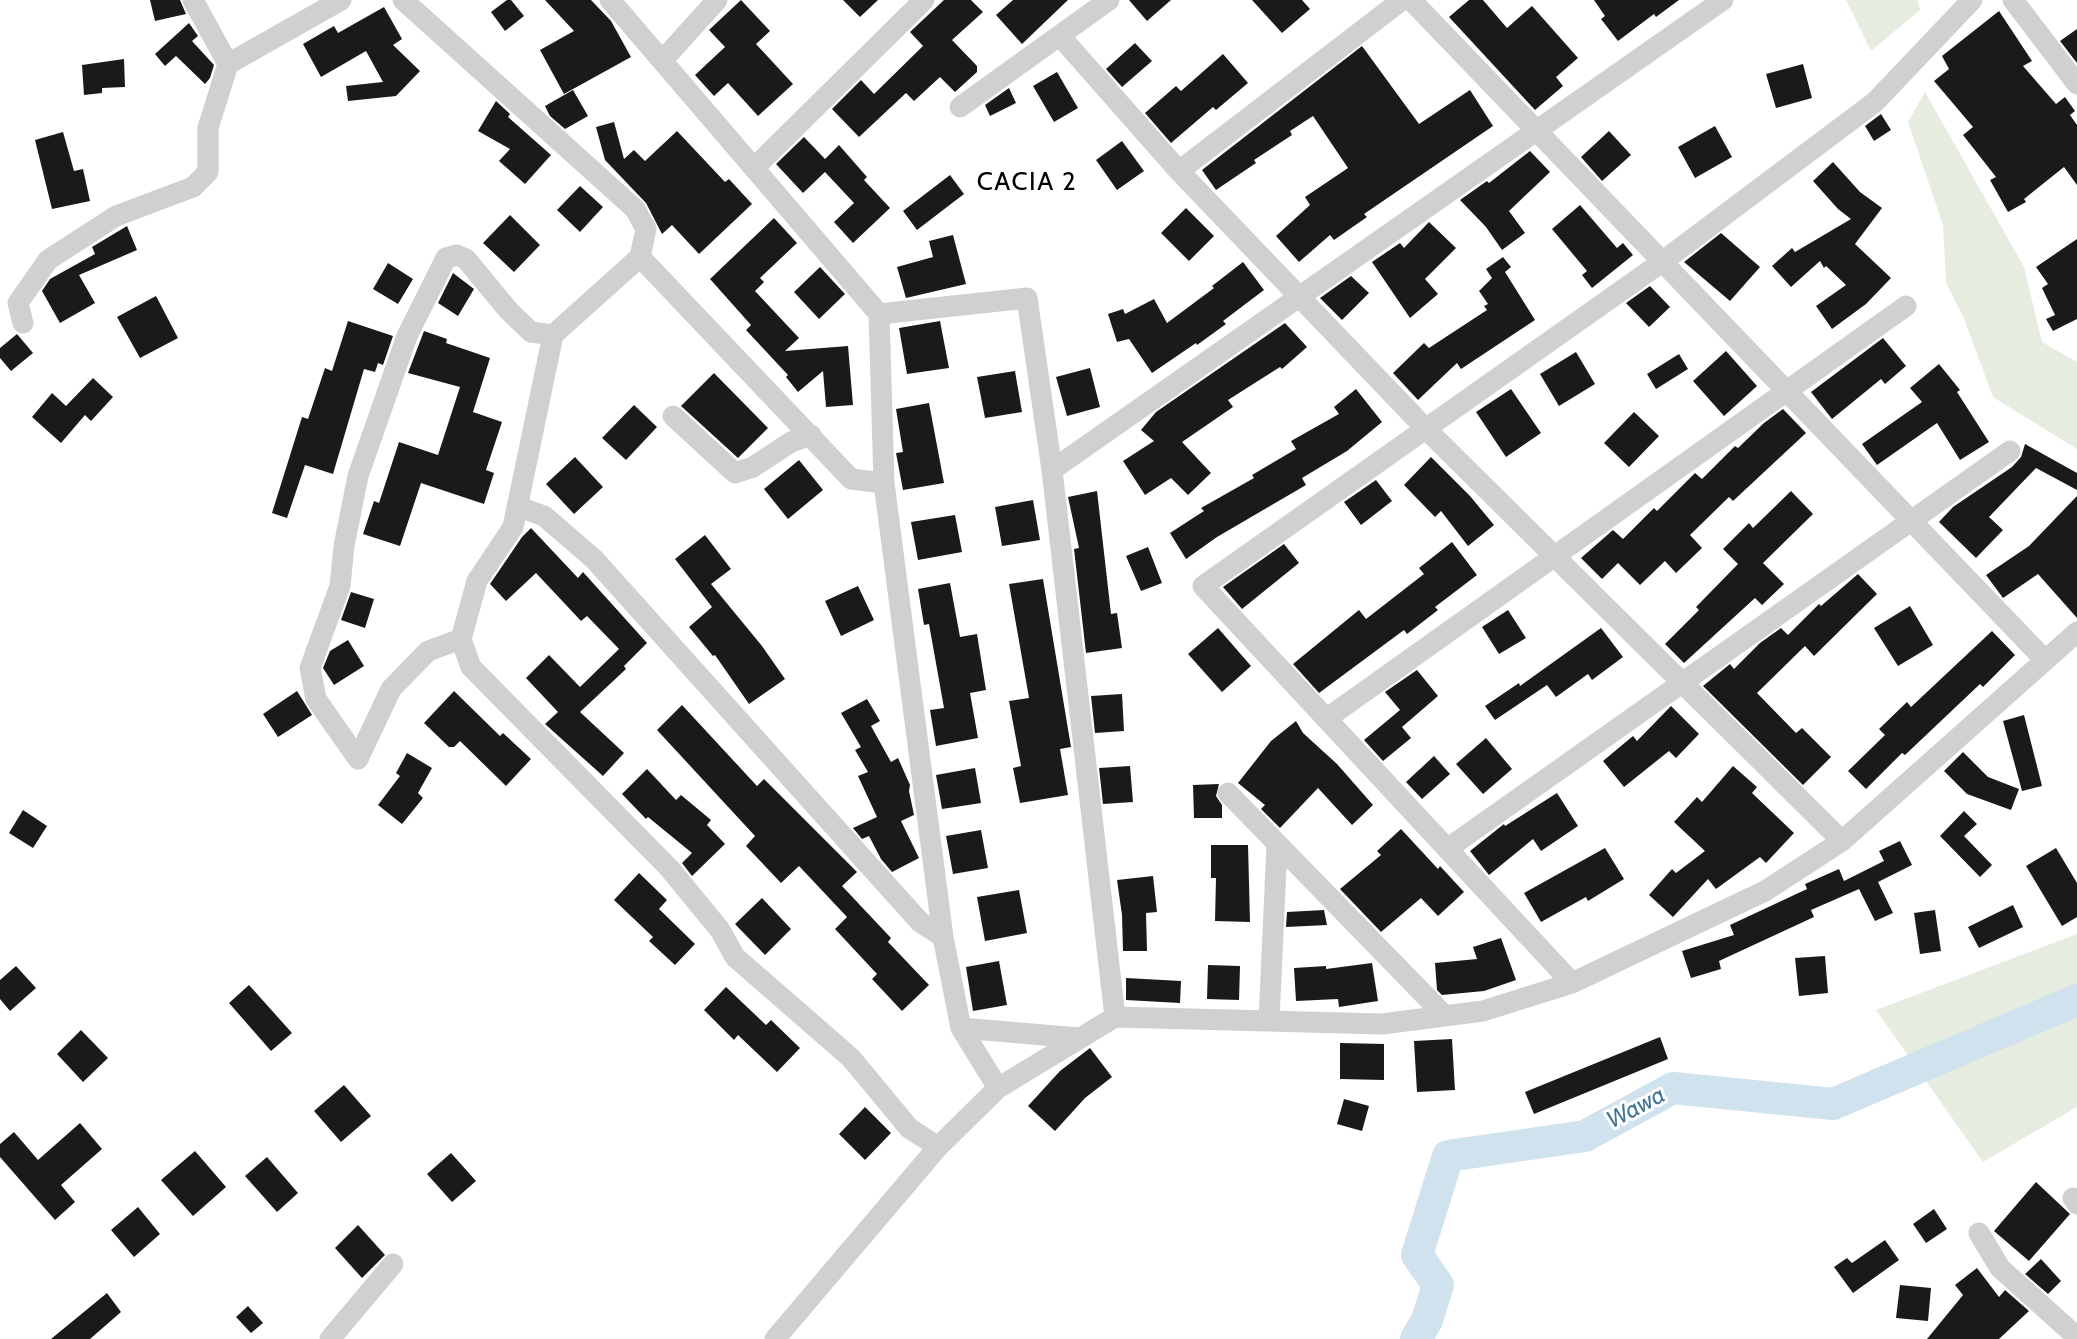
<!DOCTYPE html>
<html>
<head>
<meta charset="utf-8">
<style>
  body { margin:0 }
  canvas { display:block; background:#fff }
</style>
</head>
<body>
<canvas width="2077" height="1339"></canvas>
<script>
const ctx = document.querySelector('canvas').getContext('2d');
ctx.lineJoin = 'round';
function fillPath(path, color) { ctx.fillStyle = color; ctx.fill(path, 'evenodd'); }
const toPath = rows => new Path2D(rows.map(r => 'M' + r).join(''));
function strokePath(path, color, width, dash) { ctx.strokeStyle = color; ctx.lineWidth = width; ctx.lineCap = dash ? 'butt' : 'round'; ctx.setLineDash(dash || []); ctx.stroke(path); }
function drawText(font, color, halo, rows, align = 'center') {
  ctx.font = font + ' Cabin,sans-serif'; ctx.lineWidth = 6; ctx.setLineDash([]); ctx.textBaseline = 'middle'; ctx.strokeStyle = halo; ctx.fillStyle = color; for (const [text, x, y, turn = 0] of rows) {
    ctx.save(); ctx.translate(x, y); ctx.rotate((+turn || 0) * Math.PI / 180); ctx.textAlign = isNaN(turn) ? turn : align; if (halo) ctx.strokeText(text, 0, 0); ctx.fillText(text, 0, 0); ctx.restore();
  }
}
fillPath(toPath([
  [1846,0,1918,0,1920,10,1871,51],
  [1925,92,2024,267,2042,342,2077,362,2077,449,1993,397,1963,316,1946,283,1943,225,1908,122],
  [2077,934,2077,1107,1983,1162,1876,1010]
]), '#e6ecdf');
strokePath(toPath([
  [1416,1339,1427,1320,1438,1285,1417,1255,1448,1156,1585,1136,1673,1088,1833,1104,2077,1000]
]), '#cfe2ee', 32);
fillPath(toPath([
  [150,0,180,0,186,14,155,21],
  [507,0,511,0,524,16,505,31,491,12],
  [545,0,591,0,611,21,631,57,564,94,540,50,574,31],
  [741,0,770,31,756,44,793,84,758,116,728,83,714,96,695,75,725,47,709,30],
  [843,0,878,0,860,17],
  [944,0,971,0,983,12,952,40,977,66,977,72,955,92,940,77,914,101,906,93,859,137,832,109,861,80,874,94,923,46,910,32],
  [1013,0,1068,0,1022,44,996,15],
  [1129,0,1171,0,1147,21],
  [1252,0,1302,0,1310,9,1282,33],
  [1469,0,1483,0,1507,28,1532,6,1578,58,1556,77,1563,86,1535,110,1449,17],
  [1594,0,1679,0,1656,17,1654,14,1618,41,1601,19,1605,16],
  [384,7,402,39,393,45,420,71,396,96,348,101,346,86,383,82,366,51,321,77,303,44,334,26,338,33],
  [1999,11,2032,61,2023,66,2056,104,2065,97,2075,111,2070,115,2077,125,2077,185,2064,167,2024,199,2026,202,2008,212,1990,180,1996,177,1963,135,1973,127,1934,81,1949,69,1942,56],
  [189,23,198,36,192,41,214,65,210,78,205,84,176,56,165,66,155,54],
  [2077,29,2077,63,2060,41],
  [1135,43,1152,61,1122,87,1106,69],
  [1362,46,1419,124,1470,90,1493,126,1364,214,1367,217,1334,240,1330,235,1299,262,1276,236,1310,205,1305,197,1348,168,1313,116,1290,131,1292,135,1254,160,1256,163,1216,190,1202,170],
  [1223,54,1248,83,1216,110,1213,107,1171,143,1145,113,1176,86,1181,91],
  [124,59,125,87,102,88,102,93,84,95,82,65],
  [1803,64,1812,98,1776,108,1766,74],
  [1057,72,1078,108,1054,122,1033,86],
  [1009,88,1016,103,990,116,985,105],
  [573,90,588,116,565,129,550,116,545,106],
  [496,101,510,114,508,117,551,155,525,184,499,161,510,149,478,131],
  [1881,114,1891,130,1874,141,1865,126],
  [614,122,624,159,634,150,645,161,677,131,725,182,729,179,752,204,699,254,672,225,662,234,646,203,605,160,596,127],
  [1715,126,1732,157,1695,178,1678,147],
  [1609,131,1631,155,1602,181,1581,157],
  [63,132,74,171,83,169,90,201,52,209,35,140],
  [804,137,825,159,839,145,867,177,864,180,890,208,853,243,834,222,854,203,825,172,803,193,776,164],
  [1122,141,1144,171,1117,190,1096,160],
  [1530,151,1550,172,1509,211,1525,233,1502,250,1486,227,1460,200,1487,181,1489,183],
  [1833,162,1860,192,1882,208,1855,244,1891,278,1866,304,1832,329,1816,306,1846,285,1826,266,1824,268,1820,261,1791,287,1772,266,1792,248,1795,252,1851,219,1838,209,1813,181],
  [950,175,964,194,917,230,903,211],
  [580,186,603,207,580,232,557,210],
  [1580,205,1617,248,1623,243,1633,255,1592,288,1582,275,1587,271,1552,229],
  [1186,208,1214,236,1189,261,1161,233],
  [510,215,540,245,514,272,483,243],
  [774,218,797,243,760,278,764,282,755,291,799,338,785,351,848,346,853,405,826,407,823,371,798,392,786,377,788,375,746,330,751,325,710,279],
  [1429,222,1456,248,1425,279,1438,294,1410,318,1372,262,1400,243,1404,248],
  [127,226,137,250,79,275,95,303,60,323,42,291,50,279,95,254,92,247],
  [1721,233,1760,267,1730,301,1684,262],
  [953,235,966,284,906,298,897,267,933,257,929,241],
  [2077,239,2077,319,2053,331,2046,319,2055,315,2042,288,2048,284,2036,267],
  [1503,257,1511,267,1505,272,1535,320,1461,369,1457,363,1418,400,1393,373,1424,343,1429,348,1487,310,1484,306,1488,304,1479,291,1492,278,1486,269],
  [1243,262,1264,290,1223,321,1226,324,1197,345,1196,343,1152,373,1129,339,1117,342,1108,314,1123,309,1125,314,1154,299,1167,323,1214,288,1212,286],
  [388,263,413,279,398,304,373,289],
  [820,267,845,294,819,319,794,292],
  [453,273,474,289,458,316,438,303],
  [1351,276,1369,293,1342,320,1320,298],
  [1650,286,1670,307,1649,327,1626,303],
  [156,296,178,338,140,358,117,317],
  [348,321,393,336,383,365,378,363,375,372,364,369,333,474,305,465,287,518,272,513,302,417,308,419,325,368,332,371],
  [940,321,949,368,907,374,899,328],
  [1285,323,1307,347,1282,369,1280,367,1228,400,1233,407,1182,442,1211,473,1188,495,1171,478,1145,495,1123,461,1154,441,1141,430,1156,412],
  [424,331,447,339,446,343,490,358,473,412,502,422,486,470,494,473,484,504,421,483,400,546,363,534,374,501,379,503,399,442,438,455,460,387,408,373],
  [17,334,33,353,11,371,0,358,0,348],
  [1883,338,1906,366,1885,384,1881,379,1832,419,1811,392],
  [1726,351,1757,386,1724,416,1693,381],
  [1576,352,1595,384,1559,406,1540,374],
  [1679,354,1688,369,1656,389,1647,374],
  [1939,364,1960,390,1957,392,1989,442,1960,460,1937,423,1877,465,1862,444,1922,402,1910,388],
  [1090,368,1100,407,1067,416,1056,377],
  [1015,371,1022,412,985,418,977,377],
  [714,373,768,428,738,458,681,406],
  [93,378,113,397,91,421,85,415,61,443,32,417,52,393,66,406],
  [1356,389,1382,422,1347,451,1302,478,1306,485,1217,537,1186,559,1170,533,1204,511,1201,508,1254,478,1252,475,1296,449,1291,441,1339,414,1334,407],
  [1511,389,1541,433,1506,457,1476,412],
  [929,403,944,483,903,490,896,453,903,452,896,409],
  [634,405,657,427,626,460,602,438],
  [1783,409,1806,433,1733,501,1729,497,1690,535,1702,548,1676,573,1665,561,1640,585,1618,563,1602,579,1581,558,1613,530,1623,539,1654,508,1657,511,1695,473,1702,479,1735,446,1738,448,1764,423],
  [1634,412,1659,436,1629,467,1604,443],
  [2025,444,2077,473,2077,490,2036,468,1989,517,2003,530,1976,558,1939,522,1953,507,2012,467,2021,457],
  [575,457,603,487,574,514,546,484],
  [1431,457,1470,496,1494,525,1468,546,1441,511,1435,517,1404,485],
  [799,460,823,490,788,519,764,489],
  [1376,480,1392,501,1361,525,1344,502],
  [1097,491,1111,614,1117,613,1122,648,1086,653,1074,549,1079,548,1068,497],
  [1791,491,1813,514,1763,563,1784,584,1762,605,1755,598,1684,663,1665,644,1699,610,1696,607,1738,564,1723,549,1749,523,1753,528],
  [2077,496,2077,618,2038,574,2003,598,1986,575,2029,546],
  [1033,500,1040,540,1002,546,995,507],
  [955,515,962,552,918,560,911,522],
  [531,528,578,578,583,572,647,643,624,666,626,669,580,712,624,753,603,776,545,724,558,712,526,678,549,655,580,687,619,649,587,616,581,621,536,573,506,601,490,584,522,537],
  [705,535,731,569,711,584,762,646,785,679,749,704,715,655,713,656,689,627,712,607,675,559],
  [1452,542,1477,575,1435,607,1438,610,1407,634,1404,630,1319,693,1293,664,1359,610,1366,619,1424,574,1419,568],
  [1284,544,1299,563,1242,609,1223,587],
  [1148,547,1162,583,1141,591,1126,556],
  [1858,574,1877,594,1814,656,1805,646,1757,693,1796,733,1802,728,1831,757,1803,785,1703,686,1730,664,1734,669,1760,643,1781,628,1788,635,1819,604,1821,606],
  [1043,579,1071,747,1060,749,1068,795,1020,803,1013,768,1021,766,1009,701,1029,698,1009,584],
  [950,583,960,637,977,634,986,690,970,693,978,738,936,746,930,710,944,708,929,624,924,625,918,589],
  [858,586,874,620,841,636,825,601],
  [351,592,374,599,365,628,341,620],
  [1910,606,1933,645,1898,666,1874,628],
  [1508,610,1526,638,1499,654,1482,627],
  [1218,628,1251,666,1222,692,1188,654],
  [1601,628,1623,657,1592,680,1588,674,1556,697,1547,685,1495,720,1485,706,1519,683,1520,686],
  [1992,631,2015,655,1983,687,1980,684,1905,755,1902,753,1866,789,1848,771,1885,735,1879,729,1907,702,1911,707],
  [348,640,364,666,334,685,323,668,330,651],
  [1417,670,1438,696,1402,727,1411,738,1383,761,1364,740,1400,710,1385,692],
  [297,691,312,715,278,737,263,714],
  [454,691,500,736,503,733,531,759,506,786,460,741,454,747,449,747,424,723],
  [1122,694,1124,731,1095,733,1091,696],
  [867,699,880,721,871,726,891,762,898,758,910,785,909,791,914,815,901,821,919,858,892,872,881,859,869,836,862,839,853,828,877,817,858,776,868,772,855,750,861,747,841,713],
  [682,705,757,786,764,779,857,872,842,886,891,938,888,942,929,985,902,1011,872,979,877,974,835,929,847,917,799,866,781,883,746,846,755,836,657,730],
  [1671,706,1699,734,1676,758,1669,751,1624,787,1603,761,1633,736,1637,741],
  [2024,715,2042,786,2022,791,2003,721],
  [1296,721,1303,733,1337,764,1373,805,1352,825,1318,788,1280,828,1261,809,1265,805,1238,783,1271,741],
  [1486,738,1512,769,1483,794,1456,764],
  [1963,752,1988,777,2019,789,2011,810,1967,794,1944,771],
  [407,753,432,768,418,793,423,798,402,824,378,805,400,776,396,773],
  [1434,756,1450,774,1422,799,1406,782],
  [1130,766,1133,802,1103,804,1099,768],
  [1733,766,1757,787,1752,793,1794,833,1766,863,1760,857,1716,889,1708,879,1673,917,1649,895,1672,869,1676,873,1705,851,1674,822,1697,797,1702,802],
  [975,768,981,803,942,809,936,775],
  [647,769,676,800,681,795,711,820,707,825,725,844,692,876,682,863,692,853,648,817,646,819,622,794],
  [1219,784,1216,796,1222,805,1222,818,1194,818,1193,785],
  [1557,793,1578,826,1541,851,1533,839,1489,875,1470,851,1504,824,1505,826],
  [23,810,47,826,33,848,9,833],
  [1964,811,1977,824,1964,836,1992,865,1980,877,1940,836],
  [1401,829,1438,869,1440,866,1464,892,1438,916,1421,898,1381,932,1340,889,1381,855,1377,851],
  [981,830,988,868,953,874,946,836],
  [1900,841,1912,865,1878,882,1893,913,1875,921,1859,889,1811,910,1814,917,1719,961,1721,969,1691,978,1682,951,1734,935,1730,925,1807,889,1805,884,1839,869,1844,881,1884,861,1879,851],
  [1211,845,1248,845,1250,922,1215,921,1216,878,1211,878],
  [1605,848,1624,879,1588,901,1586,897,1541,922,1524,893],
  [2056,848,2077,883,2077,917,2062,926,2026,866],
  [639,873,667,900,659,909,695,944,675,965,649,941,653,937,614,900],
  [1153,876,1157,912,1146,913,1147,951,1123,951,1122,915,1117,880],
  [1019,890,1027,933,985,941,977,897],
  [762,898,791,929,765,955,735,924],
  [2013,905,2023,927,1979,948,1968,927],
  [1324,910,1327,925,1286,927,1287,912],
  [1935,910,1941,951,1920,954,1914,913],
  [1501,938,1516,980,1484,991,1442,995,1437,990,1435,963,1477,959,1473,947],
  [1825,956,1828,993,1799,996,1795,958],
  [999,961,1007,1005,973,1011,966,967],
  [1372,963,1378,1001,1339,1007,1338,999,1296,1001,1294,968,1326,966,1326,969],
  [1208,965,1240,966,1239,1000,1207,999],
  [16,966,36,988,10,1011,0,999,0,980],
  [1126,978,1181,981,1180,1003,1126,1000],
  [249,985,292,1033,271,1051,229,1003],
  [726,987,766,1025,771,1020,800,1048,777,1072,738,1035,734,1040,704,1010],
  [81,1030,108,1058,83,1082,57,1054],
  [1660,1037,1668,1059,1534,1114,1525,1092],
  [1452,1039,1455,1090,1417,1092,1414,1041],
  [1340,1043,1384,1044,1384,1080,1340,1079],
  [1090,1048,1112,1077,1085,1098,1055,1131,1028,1106,1060,1071],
  [344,1085,371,1116,341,1142,314,1111],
  [1344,1099,1369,1106,1362,1131,1337,1124],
  [865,1107,891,1133,865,1160,839,1134],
  [80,1123,102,1149,61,1185,75,1202,55,1220,0,1157,0,1144,14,1132,38,1160],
  [195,1151,226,1187,193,1216,161,1180],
  [451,1153,476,1181,452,1202,427,1174],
  [267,1157,298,1193,277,1212,245,1176],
  [2036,1182,2070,1214,2029,1261,1994,1231],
  [138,1207,160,1234,134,1257,111,1230],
  [1934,1209,1947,1229,1926,1243,1913,1224],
  [358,1225,385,1255,362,1278,335,1248],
  [1885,1240,1899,1260,1853,1293,1834,1267,1847,1258,1852,1263],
  [2041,1259,2061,1281,2048,1294,2025,1274],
  [1977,1268,1999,1297,2005,1290,2029,1311,1999,1339,1927,1339,1963,1295,1955,1285],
  [1900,1285,1931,1288,1928,1321,1896,1318],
  [107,1293,121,1312,90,1339,51,1339],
  [248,1306,263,1323,251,1333,236,1317]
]), '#1a1a1a');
strokePath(toPath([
  [403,0,635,209,646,229,640,257,553,335,513,527,477,581,461,639,471,667,670,869,720,930,735,957,851,1058,909,1128,938,1147],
  [610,0,879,314,884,483,943,937,961,1028,998,1088],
  [1411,0,2044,659],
  [2013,0,2077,84],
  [1060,36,1179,171,1426,429,1842,841],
  [662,61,717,0],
  [228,64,341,0],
  [960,107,1109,0],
  [754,168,924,0],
  [1179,171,1402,0],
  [640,257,851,479,884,483],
  [879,314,1027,298,1052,470],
  [23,323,18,303,48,260,116,216,193,187,208,172,208,128,228,64,193,0],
  [673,416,735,473,753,467,791,442,811,435],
  [517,506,544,516,594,559,920,922,943,937],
  [461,639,428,651,391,689,358,759,316,699,310,668,340,586,344,546,358,476,407,336,446,258,457,255,466,259,509,311,531,332,553,335],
  [1326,719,1906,306],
  [1228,793,1445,1016],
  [1447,849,2010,451],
  [1572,983,1203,586,1662,262,1875,102,1972,0],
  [1115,1017,1052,470,1723,0],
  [1269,1021,1277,844],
  [961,1028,1079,1038],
  [2073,1198,2077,1204],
  [1979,1233,2000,1268,2077,1337],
  [330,1339,393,1264],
  [775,1339,938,1147,998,1088,1115,1017,1382,1024,1483,1011,1572,983,1765,891,1842,841,2077,632]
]), '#d0d0d0', 21);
drawText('italic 24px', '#3f7597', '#fff', [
  ["Wawa",1636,1108,-28]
]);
ctx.letterSpacing = '1.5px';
drawText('26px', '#000', '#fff', [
  ["CACIA 2",1027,182]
]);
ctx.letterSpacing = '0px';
</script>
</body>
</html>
